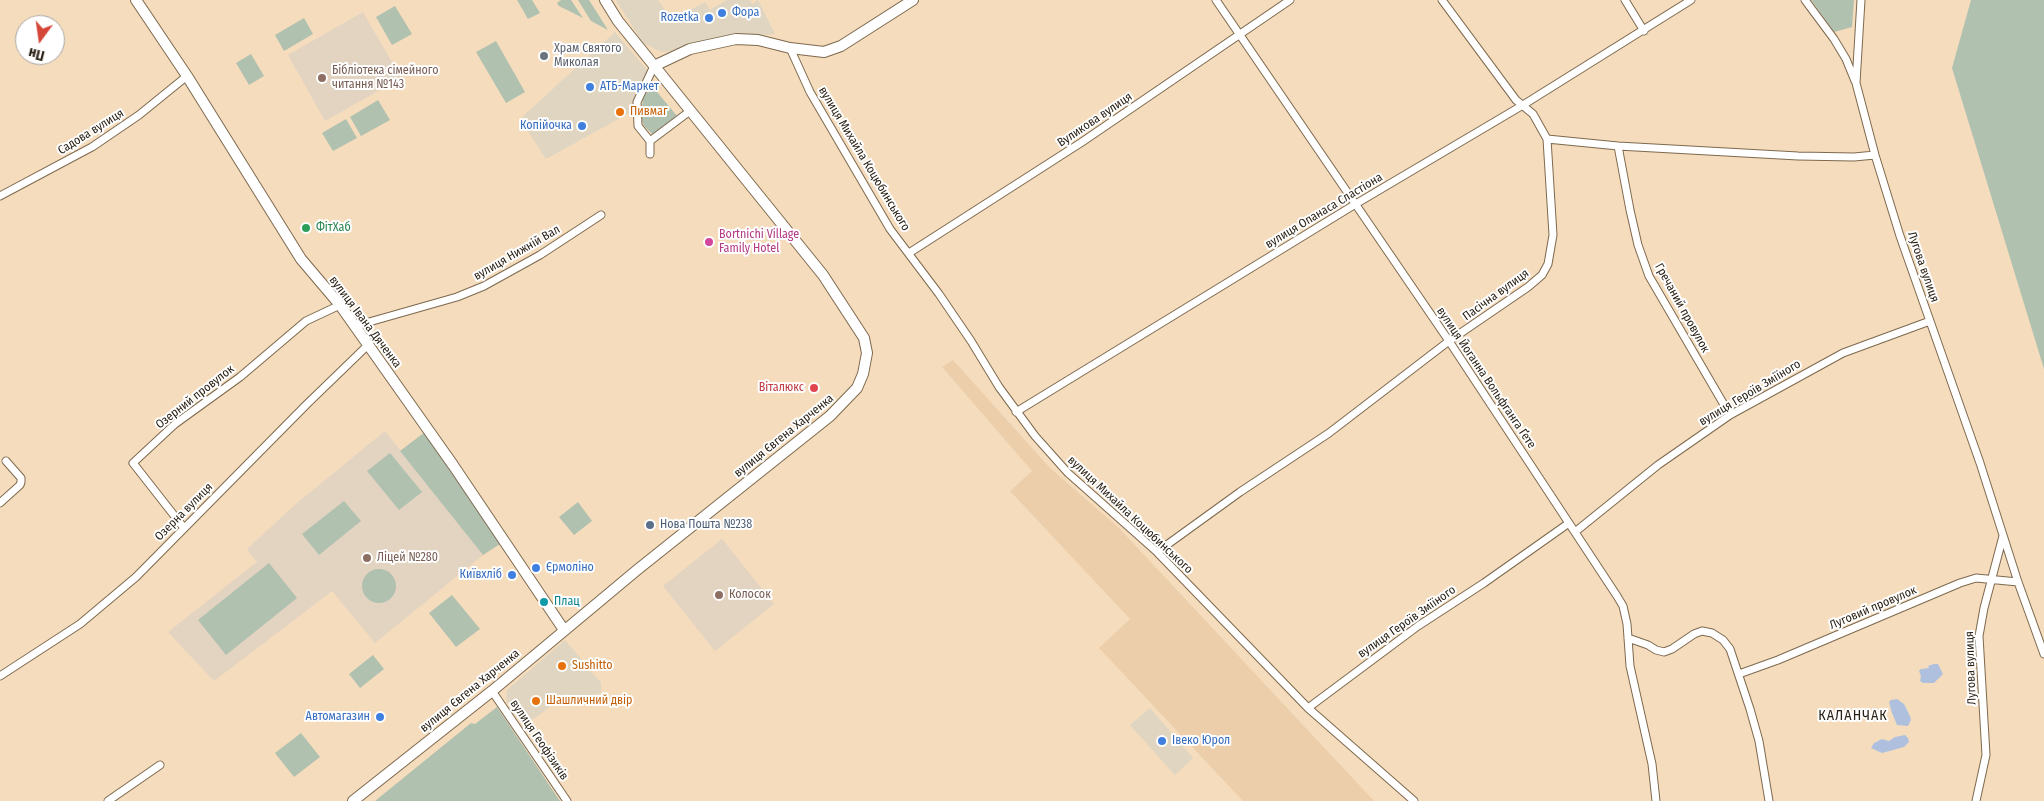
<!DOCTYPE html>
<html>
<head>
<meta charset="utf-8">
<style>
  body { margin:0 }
  #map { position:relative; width:2044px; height:801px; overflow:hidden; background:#f4dcbd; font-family:"Fira Sans Condensed",sans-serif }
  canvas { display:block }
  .north { position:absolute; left:15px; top:15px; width:50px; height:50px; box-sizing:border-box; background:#fff; border:1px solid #aaa7a2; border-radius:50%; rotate:194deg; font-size:14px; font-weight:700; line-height:20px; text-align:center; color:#2b2216 }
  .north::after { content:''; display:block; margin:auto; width:18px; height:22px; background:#d54738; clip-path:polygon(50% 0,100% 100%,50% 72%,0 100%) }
</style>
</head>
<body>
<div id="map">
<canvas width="2044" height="801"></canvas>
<div class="north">Пн</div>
</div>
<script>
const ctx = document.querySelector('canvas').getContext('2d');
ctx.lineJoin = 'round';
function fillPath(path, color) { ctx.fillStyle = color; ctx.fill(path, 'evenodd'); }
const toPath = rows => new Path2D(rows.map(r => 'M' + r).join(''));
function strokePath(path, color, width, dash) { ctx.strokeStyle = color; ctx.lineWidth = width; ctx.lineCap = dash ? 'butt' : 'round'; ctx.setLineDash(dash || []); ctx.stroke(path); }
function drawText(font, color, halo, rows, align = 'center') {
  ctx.font = font + ' "Fira Sans Condensed",sans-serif'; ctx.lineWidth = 4; ctx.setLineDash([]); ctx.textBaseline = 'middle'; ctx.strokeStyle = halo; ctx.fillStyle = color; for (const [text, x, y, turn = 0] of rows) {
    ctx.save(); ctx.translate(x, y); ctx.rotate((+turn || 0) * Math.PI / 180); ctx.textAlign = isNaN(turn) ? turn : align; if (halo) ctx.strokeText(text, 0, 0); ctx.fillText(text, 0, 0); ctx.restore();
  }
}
fillPath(toPath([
  [616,0,658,0,672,20,705,2,710,10,727,0,750,0,752,4,758,0,775,34,719,38,687,45,675,51,661,52,643,43],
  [615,32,648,71,634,102,633,111,546,159,520,119],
  [565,640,601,683,601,693,569,701,563,696,538,716,523,725,507,702,506,695,507,690],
  [1150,708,1193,758,1175,775,1130,725]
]), '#e0d5c0');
fillPath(toPath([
  [953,360,1050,468,1118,527,1374,801,1243,801,1099,648,1130,619,1010,491,1032,471,942,367]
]), '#eccfaa');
fillPath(toPath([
  [363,12,401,78,325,121,288,55],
  [385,431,483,555,375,643,332,591,214,681,168,632,257,562,247,549,297,503],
  [722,539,774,604,715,651,663,586]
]), '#e3d3c1');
fillPath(toPath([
  [517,0,532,0,540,13,528,19],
  [561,0,571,0,583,18,559,6,557,3],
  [578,0,589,0,608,30,591,21],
  [1811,0,1854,0,1852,27,1834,32],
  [1971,0,2044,0,2044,369,1952,68],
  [395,6,412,34,392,45,376,17],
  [304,18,313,34,284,51,275,35],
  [496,41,525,92,506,103,476,52],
  [251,54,264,76,249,85,236,63],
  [653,87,677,116,653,135,644,126,641,118,643,99,649,89],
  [378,100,390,120,361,136,350,117],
  [346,119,357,138,333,151,322,133],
  [425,432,500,544,483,555,400,451],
  [390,453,422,492,399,510,367,471],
  [344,501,361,521,319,555,302,534],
  [578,502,592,521,574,535,559,517],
  [269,563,297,598,226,655,198,620],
  '362 586a17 17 0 1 1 34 0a17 17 0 1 1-34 0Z',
  [452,595,480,629,456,647,429,613],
  [373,655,384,669,360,688,349,674],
  [497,707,560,801,375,801,471,723,475,724],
  [301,733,320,757,294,777,275,753]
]), '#b0c1b0');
fillPath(toPath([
  [1934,664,1938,664,1943,674,1934,683,1923,683,1920,681,1921,676,1919,671,1921,669,1929,668,1928,666],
  [1897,699,1904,704,1910,716,1911,720,1908,726,1897,725,1892,713,1889,702,1891,700],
  [1905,735,1908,738,1909,742,1904,747,1882,753,1871,748,1874,743,1882,739,1889,741,1895,737]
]), '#afc0df');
const street = toPath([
  [1216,0,1449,341,1617,596,1623,606,1627,624,1630,666,1652,764,1656,801],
  [1625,0,1644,31],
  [1805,0,1834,39,1846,59,1855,81],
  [1861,0,1856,83,1875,155,1900,236,1980,463,2018,582,2044,654],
  [790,48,810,92,890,229,939,294,971,341,999,387,1035,436,1068,473,1157,552,1308,708,1414,801],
  [1547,139,1618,146,1798,156,1854,157,1875,155],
  [650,141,638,126,637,102,654,66],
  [1618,146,1630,210,1638,245,1649,276,1730,415],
  [650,154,650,141,690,111],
  [0,196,92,147,139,115,187,76],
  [909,253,1082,142,1290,0],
  [355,326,457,297,484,286,540,255,601,215],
  [1016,412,1354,205,1523,105,1691,0],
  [0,503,20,485,21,482,21,478,6,461],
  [184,528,133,463,175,424,240,377,306,321,340,305],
  [1575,532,1658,465,1730,415,1843,353,1930,321],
  [1157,552,1240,492,1329,433,1449,341,1528,287,1542,275,1548,264,1553,235,1547,139,1533,114,1516,100,1442,0],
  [1628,638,1648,645,1656,650,1664,652,1672,649,1694,634,1702,631,1712,633,1723,640,1730,649,1750,709,1759,741,1769,801],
  [1739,674,1778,660,1960,583,1976,578,2018,582],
  [0,676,80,624,136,577,307,404,368,345],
  [492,691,567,801],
  [1308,708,1418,626,1484,583,1569,523],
  [108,801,160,765],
  [1976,801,1986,755,1979,636,1984,608,2003,536]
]);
const secondary = toPath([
  [136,0,187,76,301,259,340,305,453,465,564,630],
  [654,66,690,49,736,39,758,40,790,48,824,52,841,46,913,0],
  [353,801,492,691,637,570,830,416,857,388,863,374,867,353,864,338,823,275,618,21,605,0]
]);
strokePath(street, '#7e694e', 9);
strokePath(secondary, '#7e694e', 12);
strokePath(street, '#fff', 7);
strokePath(secondary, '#fff', 10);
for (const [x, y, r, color] of [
  [722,13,5,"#3f7fe0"],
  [709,18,5,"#3f7fe0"],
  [544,56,5,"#6b7280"],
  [322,78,5,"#8d6e63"],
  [590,87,5,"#3f7fe0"],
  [620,112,5,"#e8710a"],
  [582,126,5,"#3f7fe0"],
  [306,228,5,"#2e9e5b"],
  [709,242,5,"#d1479c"],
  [814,388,5,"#e0444e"],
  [650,525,5,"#5c6f8a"],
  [367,558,5,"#8d6e63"],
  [536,568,5,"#3f7fe0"],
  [512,575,5,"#3f7fe0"],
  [719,595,5,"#8d6e63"],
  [544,602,5,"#0f9aa8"],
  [562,666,5,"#e8710a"],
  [536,701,5,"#e8710a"],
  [380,717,5,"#3f7fe0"],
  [1162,741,5,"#3f7fe0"]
]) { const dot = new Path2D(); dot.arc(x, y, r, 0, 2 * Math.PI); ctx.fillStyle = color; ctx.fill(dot); strokePath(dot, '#fff', 2); }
drawText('12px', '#366cbe', '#fff', [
  ["Фора",732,13],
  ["Rozetka",699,18,"right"],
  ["АТБ-Маркет",600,87],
  ["Копійочка",572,126,"right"],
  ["Єрмоліно",546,568],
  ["Київхліб",502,575,"right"],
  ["Автомагазин",370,717,"right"],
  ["Івеко Юрол",1172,741]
], 'left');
drawText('12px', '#5b616d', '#fff', [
  ["Храм Святого",554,49],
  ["Миколая",554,63]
], 'left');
drawText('12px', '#785e54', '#fff', [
  ["Бібліотека сімейного",332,71],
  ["читання №143",332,85],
  ["Ліцей №280",377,558],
  ["Колосок",729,595]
], 'left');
drawText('12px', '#c56008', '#fff', [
  ["Пивмаг",630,112],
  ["Sushitto",572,666],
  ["Шашличний двір",546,701]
], 'left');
drawText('12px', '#2b2216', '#fff', [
  ["Вуликова вулиця",1095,120,-34],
  ["Садова вулиця",91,132,-32],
  ["вулиця Михайла Коцюбинського",864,159,59],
  ["вулиця Опанаса Сластіона",1324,211,-31],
  ["вулиця Нижній Вал",517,253,-30],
  ["Лугова вулиця",1923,267,71],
  ["Пасічна вулиця",1496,295,-36],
  ["Гречаний провулок",1682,308,61],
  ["вулиця Івана Дяченка",365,322,53],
  ["вулиця Йоганна Вольфганга Ґете",1486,378,56],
  ["вулиця Героїв Зміїного",1750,393,-31],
  ["Озерний провулок",195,397,-38],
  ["вулиця Євгена Харченка",784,436,-39],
  ["Озерна вулиця",184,512,-45],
  ["вулиця Михайла Коцюбинського",1130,515,43],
  ["Луговий провулок",1873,608,-23],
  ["вулиця Героїв Зміїного",1407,622,-35],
  ["Лугова вулиця",1971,668,-92],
  ["вулиця Євгена Харченка",470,691,-39],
  ["вулиця Геофізиків",539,740,56]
]);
drawText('12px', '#27864d', '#fff', [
  ["ФітХаб",316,228]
], 'left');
drawText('12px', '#b23c85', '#fff', [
  ["Bortnichi Village",719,235],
  ["Family Hotel",719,249]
], 'left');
drawText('12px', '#be3a42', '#fff', [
  ["Віталюкс",804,388]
], 'right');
drawText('12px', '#4e5e75', '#fff', [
  ["Нова Пошта №238",660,525]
], 'left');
drawText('12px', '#0d838f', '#fff', [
  ["Плац",554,602]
], 'left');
ctx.letterSpacing = '1px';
drawText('14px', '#2b2216', '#fff', [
  ["КАЛАНЧАК",1853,716]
]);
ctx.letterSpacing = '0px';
</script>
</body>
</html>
